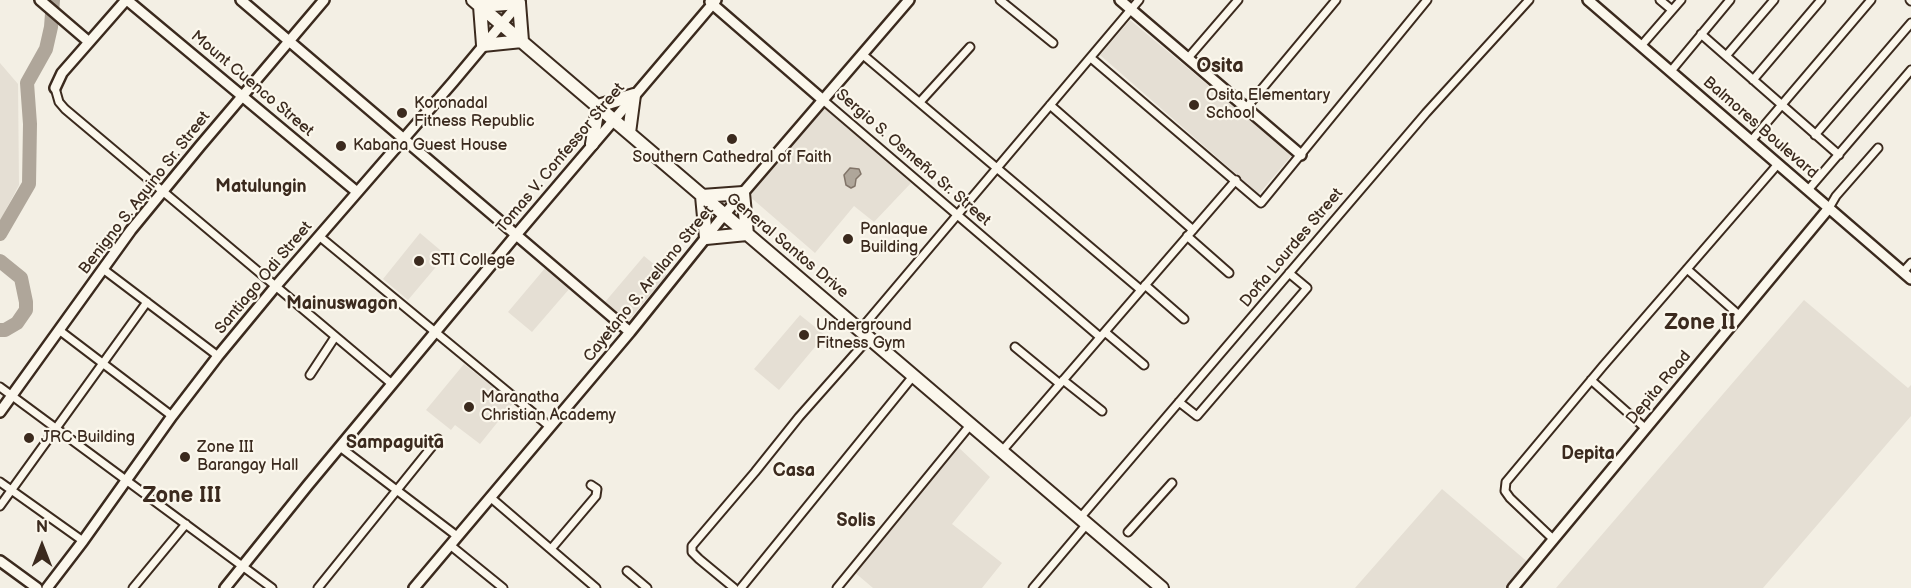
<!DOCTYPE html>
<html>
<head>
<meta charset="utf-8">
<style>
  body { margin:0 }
  #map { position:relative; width:1911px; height:588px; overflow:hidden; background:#f3efe4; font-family:"Balsamiq Sans",sans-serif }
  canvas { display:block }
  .north { position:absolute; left:12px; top:516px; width:60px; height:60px; -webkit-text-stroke:4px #fbf7ec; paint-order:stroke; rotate:0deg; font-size:16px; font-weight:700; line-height:24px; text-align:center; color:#3b2a1e }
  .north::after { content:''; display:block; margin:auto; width:21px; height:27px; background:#3b2a1e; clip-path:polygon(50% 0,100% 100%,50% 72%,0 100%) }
</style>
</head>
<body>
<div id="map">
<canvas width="1911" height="588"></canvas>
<div class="north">N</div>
</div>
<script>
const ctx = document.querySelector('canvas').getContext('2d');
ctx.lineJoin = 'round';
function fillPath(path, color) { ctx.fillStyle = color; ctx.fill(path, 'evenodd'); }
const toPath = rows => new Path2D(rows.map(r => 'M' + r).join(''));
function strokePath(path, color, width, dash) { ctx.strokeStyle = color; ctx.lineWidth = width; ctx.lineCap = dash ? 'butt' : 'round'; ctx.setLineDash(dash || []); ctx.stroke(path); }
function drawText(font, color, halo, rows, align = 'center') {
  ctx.font = font + ' "Balsamiq Sans",sans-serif'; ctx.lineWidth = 4.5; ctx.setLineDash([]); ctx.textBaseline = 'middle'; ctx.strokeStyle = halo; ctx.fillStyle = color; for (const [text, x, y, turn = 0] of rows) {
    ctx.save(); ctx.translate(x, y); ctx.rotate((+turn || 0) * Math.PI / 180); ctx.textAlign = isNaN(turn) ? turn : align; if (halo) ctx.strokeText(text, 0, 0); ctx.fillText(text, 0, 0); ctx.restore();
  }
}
fillPath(toPath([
  [1130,20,1292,155,1259,194,1100,55],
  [0,63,18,84,19,185,0,221],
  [823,107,911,183,874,222,854,206,815,253,748,195],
  [420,233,446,255,408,300,383,279],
  [644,256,667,275,628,321,605,302],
  [546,267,570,288,532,332,508,312],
  [1804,300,1908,388,1911,385,1911,416,1763,588,1556,588],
  [800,315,825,335,779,390,754,369],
  [464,364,513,403,480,444,455,425,451,430,426,410],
  [957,446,990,477,952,524,1002,563,982,588,873,588,853,571],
  [1442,489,1530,564,1510,588,1355,588]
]), '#e5dfd4');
const water = toPath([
  [850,168,859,169,861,174,856,179,855,186,851,188,846,185,844,175,850,168]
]);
fillPath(water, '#afa69a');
strokePath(water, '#817468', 1.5);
strokePath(toPath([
  [0,234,29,184,30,124,27,83,46,49,51,27,53,0],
  [0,261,21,278,26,302,26,310,17,323,5,330,0,330]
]), '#afa69a', 14);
const street = toPath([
  [1000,0,1053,43],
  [1660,0,1672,10],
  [1910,0,1911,1],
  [1701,34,1839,155],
  [1641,46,1681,0],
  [862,54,1141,290],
  [1726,56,1774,0],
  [1091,58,1261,203,1427,0],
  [1188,58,1238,0],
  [1671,71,1730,0],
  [1753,80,1821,0],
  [55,88,59,102,65,109,392,384],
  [823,100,1100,337],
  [920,102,970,47],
  [1050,105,1193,230],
  [1246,108,1336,0],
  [1815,135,1911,23],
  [1751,141,1871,0],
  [1808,190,1911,70],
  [1829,208,1836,196,1878,148],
  [319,236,549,426],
  [1187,236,1229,273],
  [103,269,218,356],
  [1687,269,1740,316],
  [1903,272,1911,263],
  [1145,285,1184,319],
  [59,330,172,416],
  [860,330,1139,0],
  [1105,332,1144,365],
  [1015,347,1060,384],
  [310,375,335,337],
  [1063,380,1102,411],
  [1591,380,1645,428],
  [0,387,272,588],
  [1179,402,1197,416,1307,288,1289,273],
  [340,447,457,536],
  [1002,451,1236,180],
  [0,482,83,541],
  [490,497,596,588],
  [0,506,147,302],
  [1080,518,1426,113,1529,0],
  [1128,532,1172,483],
  [1553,539,1510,498,1505,491,1506,482,1603,366,1778,164],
  [450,545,503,588],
  [551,549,596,496,597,489,591,485],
  [627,571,647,588],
  [133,588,186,524],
  [318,588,438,439],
  [734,588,699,559,692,552,692,546,755,472,799,417,869,338],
  [741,588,914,375],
  [837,588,971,424],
  [1033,588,1087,524]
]);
const secondary = toPath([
  [40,0,89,42],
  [127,0,357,192],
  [241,0,630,332],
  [1120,0,1301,155],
  [1588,0,1911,279],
  [710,2,823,100],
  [55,88,62,73,126,0],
  [0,412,131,230,200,146,324,0],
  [0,561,37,588],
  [47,588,83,541,172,416,218,356,275,287,453,82,520,2],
  [225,588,308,485,516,235,716,0],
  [414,588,630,332,724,215,909,0],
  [1513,588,1829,208]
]);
const highway = toPath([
  [473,0,1162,588],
  [480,6,483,45,522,41],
  [480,6,519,3,522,41],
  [592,144,598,106,634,95,629,133],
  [702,196,706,238,747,234],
  [702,196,743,193,747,234]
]);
strokePath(street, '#3b2a1e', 11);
strokePath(secondary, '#3b2a1e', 14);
strokePath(highway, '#3b2a1e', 16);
strokePath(street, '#fbf7ec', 7);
strokePath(secondary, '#fbf7ec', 9);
strokePath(highway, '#fbf7ec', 12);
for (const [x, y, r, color] of [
  [1194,105,6,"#3b2a1e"],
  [402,113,6,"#3b2a1e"],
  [732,139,6,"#3b2a1e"],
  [341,146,6,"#3b2a1e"],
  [848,239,6,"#3b2a1e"],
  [419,261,6,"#3b2a1e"],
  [804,335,6,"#3b2a1e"],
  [469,407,6,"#3b2a1e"],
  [29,438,6,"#3b2a1e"],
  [185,457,6,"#3b2a1e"]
]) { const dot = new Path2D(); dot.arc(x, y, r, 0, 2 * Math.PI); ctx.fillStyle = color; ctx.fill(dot); strokePath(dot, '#fbf7ec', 2); }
drawText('16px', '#3b2a1e', '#fbf7ec', [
  ["Mount Cuenco Street",252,84,40],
  ["Balmores Boulevard",1760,128,41],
  ["Tomas V. Confessor Street",561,158,-50],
  ["Sergio S. Osmeña Sr. Street",913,158,41],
  ["Benigno S. Aquino Sr. Street",145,193,-52],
  ["General Santos Drive",787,246,40],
  ["Doña Lourdes Street",1292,248,-50],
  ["Santiago Odi Street",264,278,-50],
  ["Cayetano S. Arellano Street",649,284,-51],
  ["Depita Road",1659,388,-50]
]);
drawText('16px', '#3b2a1e', '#fbf7ec', [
  ["Osita Elementary",1206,96],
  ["School",1206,114],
  ["Koronadal",414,104],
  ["Fitness Republic",414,122],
  ["Kabana Guest House",353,146],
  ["Southern Cathedral of Faith",732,158,"center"],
  ["Panlaque",860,230],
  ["Building",860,248],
  ["STI College",431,261],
  ["Underground",816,326],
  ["Fitness Gym",816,344],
  ["Maranatha",481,398],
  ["Christian Academy",481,416],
  ["JRC Building",41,438],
  ["Zone III",197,448],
  ["Barangay Hall",197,466]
], 'left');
drawText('bold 18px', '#3b2a1e', '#fbf7ec', [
  ["Matulungin",261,187],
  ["Mainuswagon",342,304],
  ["Sampaguita",395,443],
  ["Depita",1588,454],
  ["Casa",794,471],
  ["Solis",856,521]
]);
drawText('bold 20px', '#3b2a1e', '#fbf7ec', [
  ["Osita",1220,67]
]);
drawText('bold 22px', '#3b2a1e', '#fbf7ec', [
  ["Zone II",1700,323],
  ["Zone III",182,496]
]);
</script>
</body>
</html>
